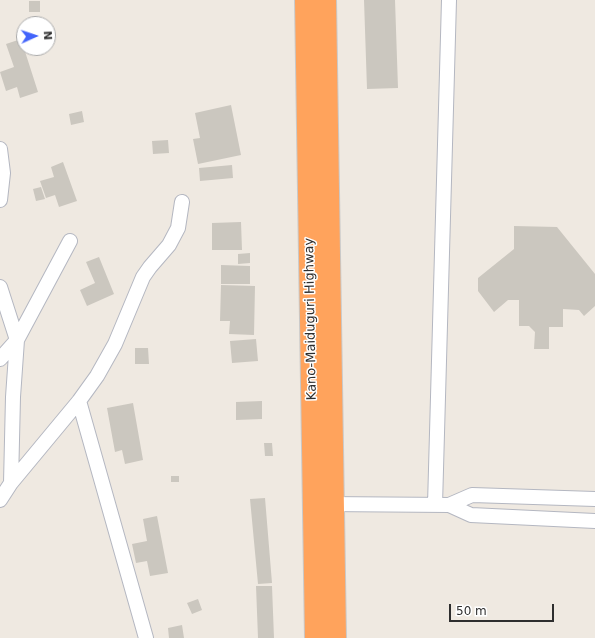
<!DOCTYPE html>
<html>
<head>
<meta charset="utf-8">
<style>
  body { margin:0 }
  #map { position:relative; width:595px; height:638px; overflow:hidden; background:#efe9e1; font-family:"DejaVu Sans",sans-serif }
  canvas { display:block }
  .north { position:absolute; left:16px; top:16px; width:40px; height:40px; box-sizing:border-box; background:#fff; border:1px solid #ababab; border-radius:50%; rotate:87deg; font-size:11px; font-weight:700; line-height:16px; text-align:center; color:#2e2e2e }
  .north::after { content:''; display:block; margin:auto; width:14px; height:18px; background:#4264fb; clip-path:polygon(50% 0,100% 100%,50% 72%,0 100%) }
  .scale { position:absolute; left:449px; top:604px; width:105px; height:18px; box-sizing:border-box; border:2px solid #2e2e2e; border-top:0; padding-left:5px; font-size:12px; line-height:14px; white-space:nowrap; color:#2e2e2e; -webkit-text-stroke:3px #fff; paint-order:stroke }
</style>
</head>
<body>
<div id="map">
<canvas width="595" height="638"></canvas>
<div class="north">N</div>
<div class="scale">50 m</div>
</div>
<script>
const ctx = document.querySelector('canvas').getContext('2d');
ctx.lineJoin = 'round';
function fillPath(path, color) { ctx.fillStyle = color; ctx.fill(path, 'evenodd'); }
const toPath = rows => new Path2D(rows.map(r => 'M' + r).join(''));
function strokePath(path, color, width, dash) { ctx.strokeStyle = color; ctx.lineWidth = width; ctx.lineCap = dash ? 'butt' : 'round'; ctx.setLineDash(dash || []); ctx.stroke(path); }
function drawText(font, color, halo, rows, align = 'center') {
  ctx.font = font + ' "DejaVu Sans",sans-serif'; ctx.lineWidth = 3; ctx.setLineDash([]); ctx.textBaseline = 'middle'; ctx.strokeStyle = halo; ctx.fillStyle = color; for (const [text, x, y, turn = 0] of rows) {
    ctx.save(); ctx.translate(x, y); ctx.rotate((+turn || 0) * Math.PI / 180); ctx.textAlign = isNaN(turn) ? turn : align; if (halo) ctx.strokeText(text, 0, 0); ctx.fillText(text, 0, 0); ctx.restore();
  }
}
fillPath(toPath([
  [364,0,395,0,398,88,367,89],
  [29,1,40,1,40,12,29,12],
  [21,39,38,92,20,98,17,87,6,91,0,72,14,67,6,44],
  [231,105,241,155,198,164,193,139,200,138,195,113],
  [82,111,84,122,71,125,69,114],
  [168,140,169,153,153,154,152,141],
  [63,162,77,201,59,207,55,195,46,198,40,181,54,177,51,167],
  [232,165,233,178,200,181,199,168],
  [41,187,45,199,36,201,33,189],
  [241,222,242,250,212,250,212,223],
  [514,226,557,227,595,274,595,306,584,316,579,310,563,309,563,327,549,327,549,349,534,349,535,332,529,326,519,326,519,300,508,300,494,312,478,291,478,278,514,249],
  [250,253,250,263,238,264,238,254],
  [99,257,114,294,87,306,80,290,95,283,86,262],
  [221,265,250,266,250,284,221,284],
  [221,285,255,286,254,335,229,334,230,321,220,321],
  [256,339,258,361,232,363,230,341],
  [135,348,148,348,149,364,135,364],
  [262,401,262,419,236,420,236,402],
  [133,403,143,460,125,464,122,450,115,452,107,408],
  [264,443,272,443,273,456,265,456],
  [171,476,179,476,179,482,171,482],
  [265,498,272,583,258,584,250,499],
  [157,516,168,573,150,576,147,561,136,563,132,544,147,541,143,519],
  [256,586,272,586,274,638,258,638],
  [198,599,202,610,192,614,187,603],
  [182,625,184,638,169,638,168,628]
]), '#cbc7bf');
const street = toPath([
  [0,149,3,173,0,200],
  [0,287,17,340,13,397,11,483],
  [0,359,17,340,70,241],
  [79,401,146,638],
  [0,500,11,483,79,401,97,376,115,344,143,277,150,267,169,245,178,228,182,202],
  [325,504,449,505,472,495,595,499],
  [435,505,449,0],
  [449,505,471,515,595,521]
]);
const highway = toPath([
  [306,0,316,638],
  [325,0,335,638]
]);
strokePath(street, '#b4b7c1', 16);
strokePath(highway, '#c9c9c9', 24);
strokePath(street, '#fff', 14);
strokePath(highway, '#ffa35c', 22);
drawText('13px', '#2e2e2e', '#fff', [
  ["Kano-Maiduguri Highway",311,319,-91]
]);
</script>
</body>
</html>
